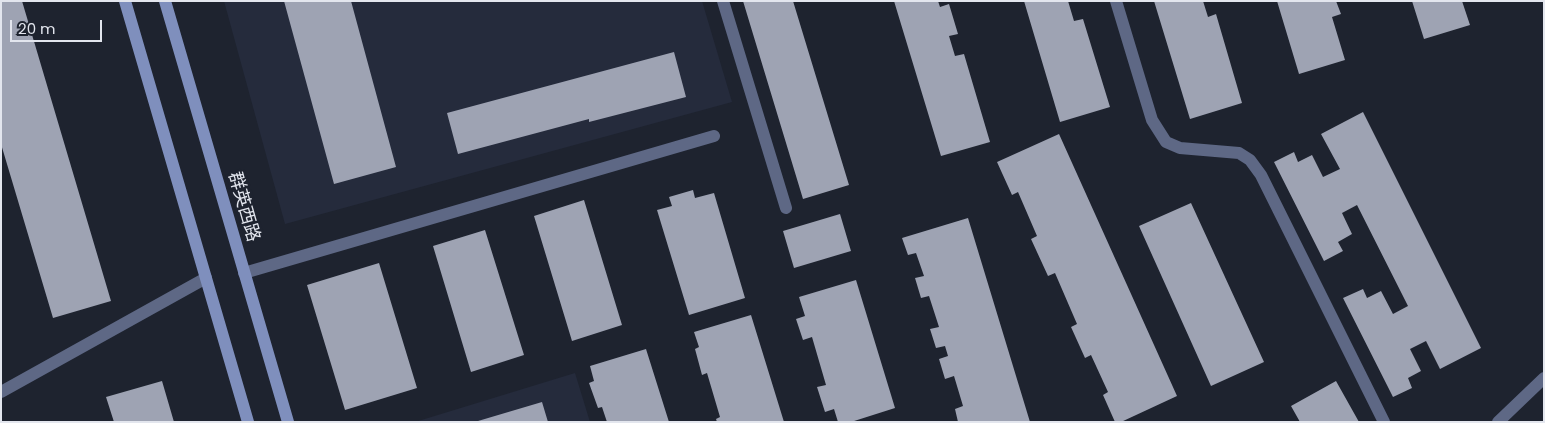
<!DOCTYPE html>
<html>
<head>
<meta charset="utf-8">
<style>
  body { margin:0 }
  #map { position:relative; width:1545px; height:423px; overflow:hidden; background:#1e232f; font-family:Poppins,sans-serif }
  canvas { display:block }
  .frame { position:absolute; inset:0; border:2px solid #e3e6ee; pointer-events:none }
  .scale { position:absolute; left:10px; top:20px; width:92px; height:22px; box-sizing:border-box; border:2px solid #e3e6ee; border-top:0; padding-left:6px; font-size:15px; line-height:18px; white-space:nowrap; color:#e3e6ee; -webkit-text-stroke:4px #1e232f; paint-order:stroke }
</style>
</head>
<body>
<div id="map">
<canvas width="1545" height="423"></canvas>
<div class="frame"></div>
<div class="scale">20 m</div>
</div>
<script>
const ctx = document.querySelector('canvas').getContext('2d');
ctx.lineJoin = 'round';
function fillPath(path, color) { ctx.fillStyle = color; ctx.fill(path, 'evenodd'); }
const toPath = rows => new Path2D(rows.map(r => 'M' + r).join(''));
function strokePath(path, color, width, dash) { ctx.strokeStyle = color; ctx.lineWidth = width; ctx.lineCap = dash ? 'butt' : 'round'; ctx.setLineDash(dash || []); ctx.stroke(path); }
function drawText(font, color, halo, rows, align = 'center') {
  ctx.font = font + ' Poppins,"Noto Sans SC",sans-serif'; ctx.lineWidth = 5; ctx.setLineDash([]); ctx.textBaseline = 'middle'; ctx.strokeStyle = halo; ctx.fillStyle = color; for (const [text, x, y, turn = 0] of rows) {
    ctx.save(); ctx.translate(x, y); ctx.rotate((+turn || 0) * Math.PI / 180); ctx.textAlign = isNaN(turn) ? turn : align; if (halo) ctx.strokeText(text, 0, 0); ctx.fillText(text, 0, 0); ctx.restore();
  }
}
fillPath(toPath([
  [224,1,702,1,732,102,285,224],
  [575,373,590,422,415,422]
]), '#252b3c');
fillPath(toPath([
  [1,1,22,1,111,301,53,318,1,144],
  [284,1,351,1,396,167,334,184],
  [743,1,793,1,849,185,803,199],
  [894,1,938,1,940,7,949,4,958,34,949,36,955,56,964,54,990,142,941,156],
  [1024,1,1068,1,1074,21,1083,19,1110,107,1060,122],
  [1154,1,1203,1,1208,17,1216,14,1242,103,1190,119],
  [1277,1,1336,1,1341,14,1332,17,1345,60,1299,74],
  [1412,1,1462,1,1470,25,1424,39],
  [674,52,686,97,589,122,589,119,458,154,447,113],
  [1363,112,1481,348,1440,369,1426,341,1410,349,1421,371,1408,378,1412,388,1393,397,1343,298,1363,289,1367,298,1381,291,1393,314,1408,306,1357,205,1342,213,1352,234,1338,242,1343,251,1324,261,1274,162,1294,152,1298,162,1312,155,1323,177,1340,169,1321,134],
  [1059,134,1177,396,1121,422,1115,422,1103,395,1108,392,1091,355,1085,358,1071,327,1077,324,1055,273,1048,276,1031,239,1037,236,1018,192,1012,195,997,162],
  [693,190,695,198,714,193,745,298,689,315,657,210,672,206,669,197],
  [584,200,622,325,572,341,534,216],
  [1191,203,1264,362,1211,386,1139,226],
  [840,214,851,251,794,268,783,231],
  [968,218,1030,422,958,422,955,409,963,406,954,376,945,379,939,359,948,356,945,346,936,348,930,329,939,327,929,296,921,298,915,278,924,276,916,253,908,255,902,238],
  [485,230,524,355,471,372,433,246],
  [379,263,417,388,345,410,307,285],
  [856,280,895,408,851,422,838,422,834,409,825,412,817,387,826,385,812,337,803,340,796,319,805,316,799,297],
  [751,315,784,422,717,422,716,419,720,417,707,373,702,375,695,349,699,347,694,332],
  [646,349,669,422,607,422,602,407,598,408,589,383,594,381,590,366],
  [162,381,174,422,114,422,106,397],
  [1336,381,1359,422,1300,422,1291,406],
  [542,402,548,422,479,422,478,421]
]), '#9ea3b3');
strokePath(toPath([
  [723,1,786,208],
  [1116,1,1152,120,1166,142,1180,148,1239,153,1250,160,1261,175,1384,422],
  [1498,422,1544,378]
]), '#5e6885', 12);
strokePath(toPath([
  [244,273,714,136],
  [1,392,206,278]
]), '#5e6885', 12);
strokePath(toPath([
  [125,1,248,422],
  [165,1,288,422]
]), '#7f8fbd', 12);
drawText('18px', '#e3e6ee', '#1e232f', [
  ["群英西路",243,207,74]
]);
</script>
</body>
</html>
